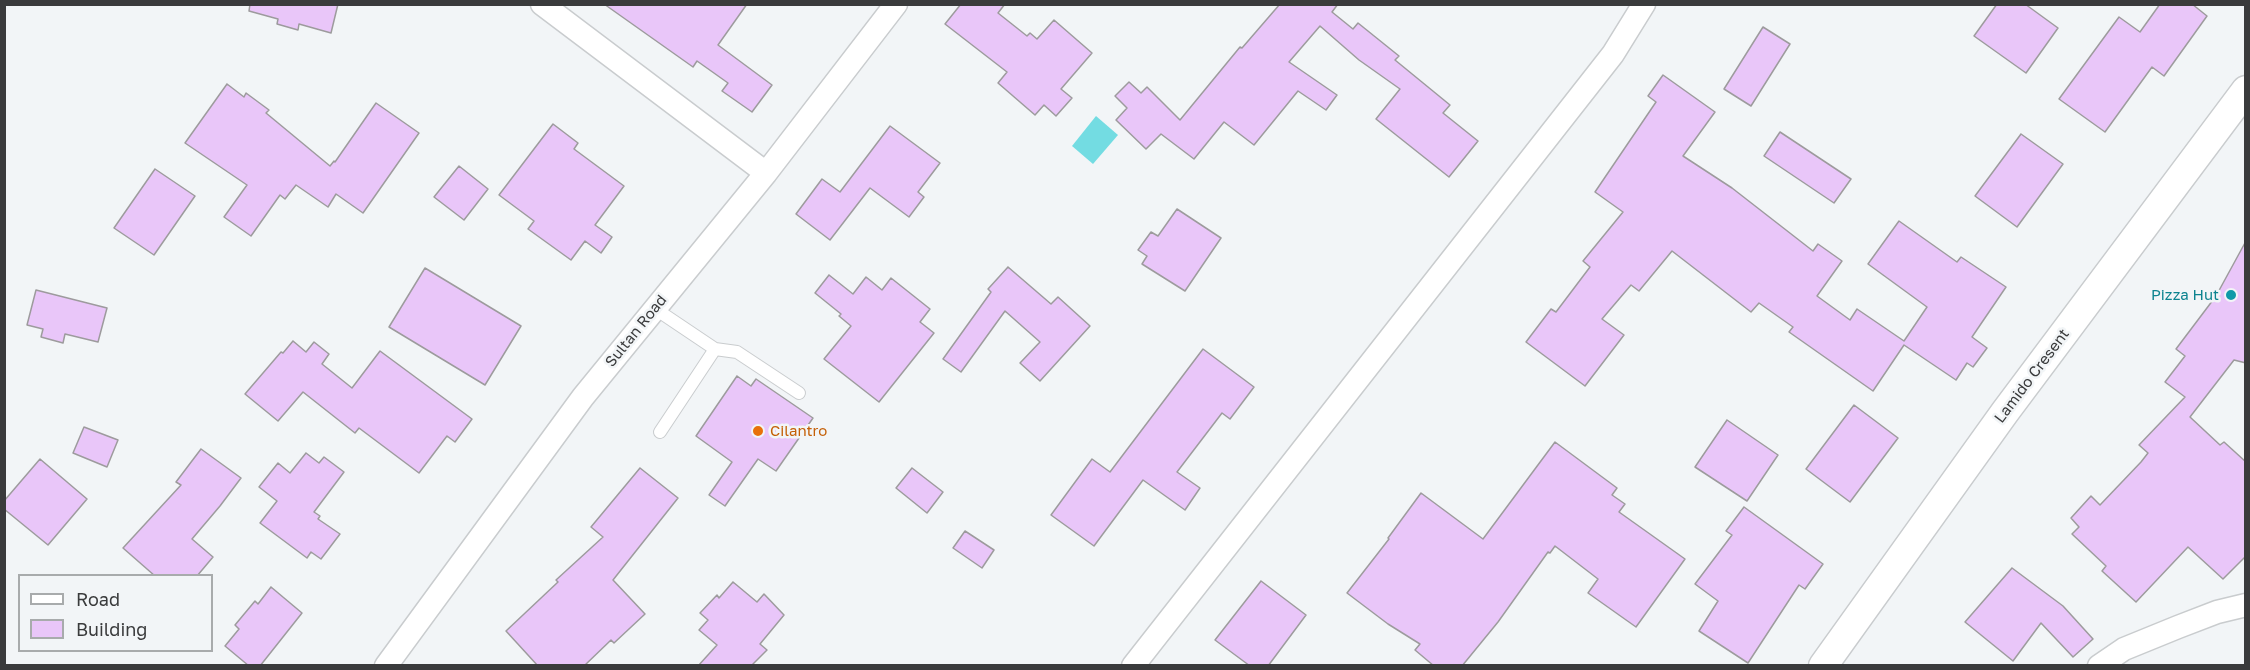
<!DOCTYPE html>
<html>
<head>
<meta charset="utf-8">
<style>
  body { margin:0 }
  #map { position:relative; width:2250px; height:670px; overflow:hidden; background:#f2f5f7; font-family:"Golos Text",sans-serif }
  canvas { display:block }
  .frame { position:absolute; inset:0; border:6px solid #3a3b3c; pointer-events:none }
  .legend { position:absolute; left:18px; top:574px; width:195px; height:78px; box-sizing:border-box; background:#f2f5f7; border:2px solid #a8abac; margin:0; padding:8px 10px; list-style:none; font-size:18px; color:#3a3b3c }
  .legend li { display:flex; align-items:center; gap:12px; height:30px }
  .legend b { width:30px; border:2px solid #a8abac }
</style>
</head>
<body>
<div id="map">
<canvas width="2250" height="670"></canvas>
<div class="frame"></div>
<ul class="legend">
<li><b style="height:8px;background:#fff"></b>Road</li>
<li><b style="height:16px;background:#e9c6f9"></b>Building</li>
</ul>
</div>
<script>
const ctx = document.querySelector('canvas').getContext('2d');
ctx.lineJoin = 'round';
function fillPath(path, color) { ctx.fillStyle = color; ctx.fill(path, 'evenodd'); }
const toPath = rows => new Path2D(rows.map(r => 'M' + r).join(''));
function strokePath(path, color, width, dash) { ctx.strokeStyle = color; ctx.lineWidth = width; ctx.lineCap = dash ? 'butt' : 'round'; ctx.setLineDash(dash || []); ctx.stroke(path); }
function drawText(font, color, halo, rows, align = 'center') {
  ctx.font = font + ' "Golos Text",sans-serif'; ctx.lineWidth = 5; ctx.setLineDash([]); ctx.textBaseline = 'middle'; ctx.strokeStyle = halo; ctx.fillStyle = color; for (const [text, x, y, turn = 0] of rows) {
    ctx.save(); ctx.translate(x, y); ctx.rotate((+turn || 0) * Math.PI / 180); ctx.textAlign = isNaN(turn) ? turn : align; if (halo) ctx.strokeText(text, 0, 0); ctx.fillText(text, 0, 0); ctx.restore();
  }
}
fillPath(toPath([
  [1096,116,1118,135,1093,164,1072,146]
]), '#73dce2');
const building = toPath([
  [250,4,338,4,331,33,299,24,298,30,277,24,278,19,249,11,250,4],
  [604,4,747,4,718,45,772,85,752,112,722,91,728,83,697,61,693,67,604,4],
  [961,4,1005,4,998,13,1027,36,1030,33,1037,39,1054,20,1092,53,1061,89,1072,98,1056,116,1044,105,1035,115,998,83,1007,72,945,24,961,4],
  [1280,4,1338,4,1332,12,1353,29,1358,23,1399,56,1395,60,1450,105,1443,113,1478,141,1449,177,1376,119,1400,89,1359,60,1320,26,1289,62,1337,95,1326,110,1298,91,1254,145,1224,122,1194,159,1161,134,1146,149,1116,120,1127,108,1115,96,1129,82,1141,93,1147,87,1180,120,1240,47,1242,48,1280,4],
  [1997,4,2025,4,2058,28,2026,73,1974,36,1997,4],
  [2160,4,2192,4,2207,16,2164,76,2152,67,2105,132,2059,99,2119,17,2140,32,2160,4],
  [1763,27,1790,44,1751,106,1724,89,1763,27],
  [1663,75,1715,112,1683,156,1732,188,1813,251,1818,244,1842,261,1817,296,1850,320,1857,309,1904,341,1927,307,1868,264,1899,221,1957,262,1961,257,2006,287,1972,337,1987,348,1973,367,1967,363,1956,380,1904,345,1873,391,1789,332,1793,327,1759,303,1751,312,1672,251,1639,291,1631,285,1602,319,1624,335,1585,386,1526,342,1551,309,1556,312,1590,267,1583,261,1623,212,1595,192,1656,102,1648,96,1663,75],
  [227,84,244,97,246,93,269,110,266,113,330,166,334,161,335,162,376,103,419,133,363,213,336,194,328,207,296,185,285,199,280,195,251,236,224,217,247,185,185,143,227,84],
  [553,124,578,143,574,149,624,186,595,225,612,237,601,253,585,241,571,260,528,229,534,221,499,195,553,124],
  [890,126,940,163,918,192,924,197,909,217,870,188,830,240,796,214,822,179,840,192,890,126],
  [1780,132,1851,179,1834,203,1764,156,1780,132],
  [2021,134,2063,164,2017,227,1975,196,2021,134],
  [459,166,488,189,464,220,434,197,459,166],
  [155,169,195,196,154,255,114,228,155,169],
  [1177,209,1221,238,1185,291,1142,264,1147,256,1138,250,1151,232,1158,236,1177,209],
  [2246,241,2246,363,2234,360,2190,417,2220,445,2224,442,2246,462,2246,556,2223,579,2188,547,2136,602,2102,571,2106,566,2072,534,2079,527,2071,518,2091,496,2100,505,2141,462,2148,453,2139,445,2185,397,2165,382,2185,356,2176,349,2216,296,2246,241],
  [1008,267,1051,304,1058,297,1090,326,1040,381,1020,363,1040,342,1005,311,961,372,943,359,991,292,988,289,1008,267],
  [425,268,521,326,485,385,389,327,425,268],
  [829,275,853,294,866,277,882,290,891,278,930,309,920,322,934,333,879,402,824,359,851,326,839,316,841,314,815,293,829,275],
  [36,290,107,308,98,342,65,334,63,343,41,337,43,329,27,325,36,290],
  [293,341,306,352,314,342,329,354,322,364,352,388,380,351,472,419,455,442,447,436,419,473,359,428,355,433,303,392,278,421,245,394,281,352,283,353,293,341],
  [1203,349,1254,387,1230,419,1222,413,1177,472,1200,488,1185,510,1143,480,1094,546,1051,515,1092,459,1110,472,1203,349],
  [737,376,751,386,756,379,813,418,776,471,758,459,725,506,709,495,732,462,696,436,737,376],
  [1854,405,1898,438,1850,502,1806,469,1854,405],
  [1727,420,1778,455,1747,501,1695,467,1727,420],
  [84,427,118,440,107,467,73,453,84,427],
  [1555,442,1617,488,1612,495,1625,504,1619,512,1685,559,1636,627,1588,593,1598,579,1555,546,1550,553,1548,552,1498,622,1462,666,1434,666,1415,650,1420,644,1388,624,1347,593,1389,539,1388,538,1421,493,1483,539,1555,442],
  [201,449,241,478,220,506,192,539,213,557,197,576,155,576,123,548,181,485,176,482,201,449],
  [306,453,319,463,324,457,344,472,314,512,320,516,318,519,340,534,321,559,311,552,307,558,260,523,277,501,259,487,278,463,290,473,306,453],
  [40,459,87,499,48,545,4,509,4,501,40,459],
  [640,468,678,498,613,580,645,614,614,643,611,640,584,666,538,666,506,631,558,582,556,580,603,537,591,527,640,468],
  [912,468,943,492,927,513,896,488,912,468],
  [1744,507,1823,564,1805,589,1799,585,1748,663,1699,631,1718,601,1695,584,1732,535,1726,531,1744,507],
  [965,531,994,550,982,568,953,548,965,531],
  [2012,568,2063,606,2093,639,2073,657,2041,623,2013,661,1965,622,2012,568],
  [1261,581,1306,615,1268,666,1250,666,1215,640,1261,581],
  [733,582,757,602,764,594,784,615,760,644,767,650,751,666,698,666,717,645,699,630,708,620,700,613,717,595,719,598,733,582],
  [271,587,302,613,260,666,249,666,225,646,239,629,235,625,255,601,258,604,271,587]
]);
fillPath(building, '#e9c6f9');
strokePath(building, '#9d9b9d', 1.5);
const service = toPath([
  [654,308,715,349,660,432],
  [715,349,737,352,799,393]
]);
const minor = toPath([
  [542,4,766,173],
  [386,666,583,397,766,173,896,4],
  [1133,666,1613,54,1644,4],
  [2099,666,2124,649,2178,627,2217,612,2246,605]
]);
const tertiary = toPath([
  [1823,666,2005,412,2246,90]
]);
strokePath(service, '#c9ccce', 14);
strokePath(minor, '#c9ccce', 25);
strokePath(tertiary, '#c9ccce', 31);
strokePath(service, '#fff', 12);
strokePath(minor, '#fff', 22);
strokePath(tertiary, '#fff', 28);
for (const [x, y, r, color] of [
  [2231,295,6,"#0f9aa8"],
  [758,431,6,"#e8710a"]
]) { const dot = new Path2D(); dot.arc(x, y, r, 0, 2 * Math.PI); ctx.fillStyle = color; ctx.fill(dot); strokePath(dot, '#f2f5f7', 2); }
drawText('15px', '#0d838f', '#f2f5f7', [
  ["Pizza Hut",2219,295]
], 'right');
drawText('15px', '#3a3b3c', '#f2f5f7', [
  ["Sultan Road",636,331,-51],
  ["Lamido Cresent",2032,376,-53]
]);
drawText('15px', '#c56008', '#f2f5f7', [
  ["Cilantro",770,431]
], 'left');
</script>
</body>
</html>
